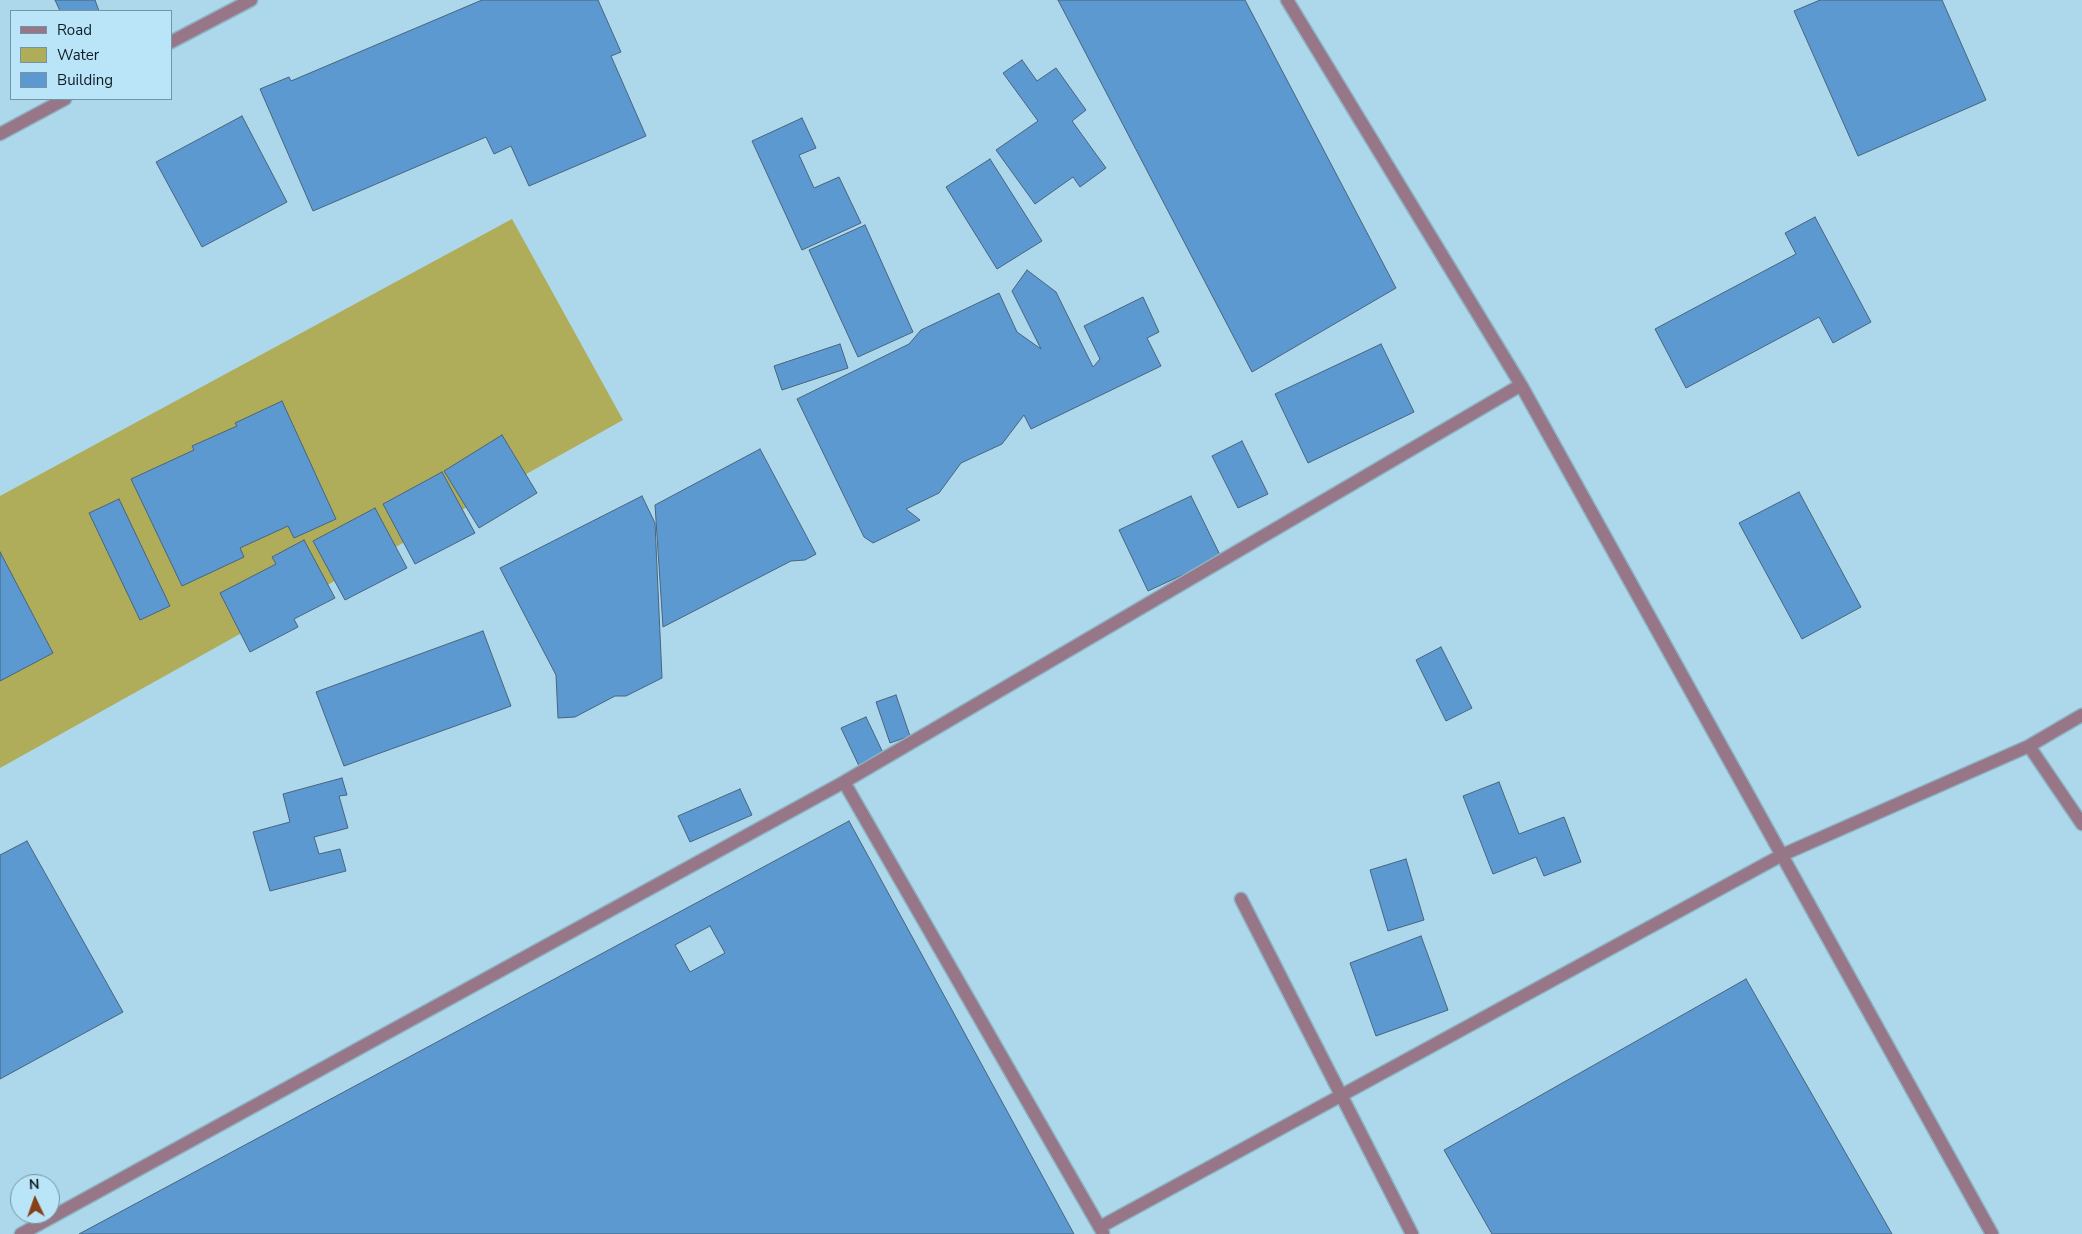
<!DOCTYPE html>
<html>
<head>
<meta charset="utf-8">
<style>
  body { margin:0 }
  #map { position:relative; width:2082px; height:1234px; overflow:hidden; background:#add7ea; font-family:"Nunito Sans",sans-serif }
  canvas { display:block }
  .legend { position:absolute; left:10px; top:10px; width:162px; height:90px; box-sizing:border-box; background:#bae4f7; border:1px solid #7494a2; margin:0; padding:6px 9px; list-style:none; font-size:15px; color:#0c1d23 }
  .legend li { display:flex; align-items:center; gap:10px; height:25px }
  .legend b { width:25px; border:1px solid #7494a2 }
  .north { position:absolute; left:10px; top:1174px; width:50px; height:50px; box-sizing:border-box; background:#bae4f7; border:1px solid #7494a2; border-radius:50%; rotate:357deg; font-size:14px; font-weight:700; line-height:20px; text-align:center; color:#0c1d23 }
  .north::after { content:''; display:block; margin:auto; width:18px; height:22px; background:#864019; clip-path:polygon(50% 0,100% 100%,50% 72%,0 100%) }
</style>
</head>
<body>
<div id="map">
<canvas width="2082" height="1234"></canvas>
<ul class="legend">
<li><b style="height:6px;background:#977787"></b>Road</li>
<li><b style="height:14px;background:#afac5a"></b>Water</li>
<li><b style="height:14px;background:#5b99d0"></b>Building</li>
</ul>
<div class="north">N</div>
</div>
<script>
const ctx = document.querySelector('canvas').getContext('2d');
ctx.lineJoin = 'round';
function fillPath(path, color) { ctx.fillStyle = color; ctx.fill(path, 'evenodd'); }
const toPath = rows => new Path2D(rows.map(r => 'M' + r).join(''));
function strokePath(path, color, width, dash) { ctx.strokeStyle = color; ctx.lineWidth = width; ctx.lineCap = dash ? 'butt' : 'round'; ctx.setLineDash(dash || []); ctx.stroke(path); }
fillPath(toPath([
  [512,219,623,420,0,768,0,496]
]), '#afac5a');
const building = toPath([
  [55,0,95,0,99,11,60,11,55,0],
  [482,0,598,0,621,52,611,56,646,136,529,186,511,146,494,154,486,137,313,211,260,89,289,77,291,81,482,0],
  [1058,0,1245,0,1396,288,1252,372,1058,0],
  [1820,0,1942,0,1986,100,1858,156,1794,11,1820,0],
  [1022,60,1037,81,1056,68,1086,110,1072,121,1106,168,1080,187,1073,177,1035,204,996,150,1038,121,1003,73,1022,60],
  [242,116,287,202,202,247,156,162,242,116],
  [802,118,816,148,799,155,814,188,839,177,861,223,802,250,752,141,802,118],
  [990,159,1042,241,997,269,946,187,990,159],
  [1815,217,1871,322,1833,343,1819,317,1686,388,1655,329,1796,254,1785,233,1815,217],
  [865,225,913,332,858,357,809,250,865,225],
  [1027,270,1056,292,1093,367,1100,359,1084,326,1143,297,1159,332,1147,338,1161,366,1031,429,1024,415,1002,444,961,463,939,493,906,509,920,520,873,543,864,537,797,399,909,344,921,330,999,293,1017,332,1041,349,1012,291,1027,270],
  [840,344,848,368,782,390,774,366,840,344],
  [1381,344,1414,412,1308,463,1275,394,1381,344],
  [282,401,336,519,294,538,288,526,240,548,244,557,182,586,131,479,194,450,192,446,237,426,235,423,282,401],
  [502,435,537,493,479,528,444,471,502,435],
  [1242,441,1268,494,1238,508,1212,456,1242,441],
  [760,449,816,554,805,560,791,561,663,627,655,505,760,449],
  [442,472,475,533,415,564,383,504,442,472],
  [1799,492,1861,607,1802,639,1739,523,1799,492],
  [642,496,655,523,662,678,626,696,615,696,575,717,558,718,556,675,500,568,642,496],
  [1191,496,1221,557,1148,591,1119,530,1191,496],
  [119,499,170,606,140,620,89,513,119,499],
  [375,508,407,568,345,600,313,541,375,508],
  [304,540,335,598,294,619,298,627,250,652,220,593,276,564,272,557,304,540],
  [0,552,53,653,0,681,0,552],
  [483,631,511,706,344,766,316,692,483,631],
  [1441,647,1472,708,1446,721,1416,660,1441,647],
  [896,695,910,736,890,743,876,702,896,695],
  [866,717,885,757,860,768,841,728,866,717],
  [342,778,347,795,339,796,348,828,314,837,319,854,340,849,346,871,270,891,253,832,290,822,283,794,342,778],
  [1499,782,1519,834,1564,817,1581,862,1544,876,1536,857,1493,874,1463,796,1499,782],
  [740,789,752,815,690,842,678,816,740,789],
  [849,821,1074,1234,79,1234,849,821],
  [27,841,123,1012,0,1079,0,855,27,841],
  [1406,859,1424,920,1388,931,1370,870,1406,859],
  [710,926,725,953,690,972,675,945,710,926],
  [1421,936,1448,1010,1376,1036,1350,963,1421,936],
  [1746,979,1892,1234,1492,1234,1444,1150,1746,979]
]);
fillPath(building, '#5b99d0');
strokePath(building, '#49647d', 1);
const minor = toPath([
  [1287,0,1521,385,1992,1234],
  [171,42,251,0],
  [0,134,65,99],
  [2029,746,2082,824],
  [844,782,1103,1233],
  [1241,899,1412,1234],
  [1100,1227,1782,855,2029,746,2082,715],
  [21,1234,844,782,1521,385]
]);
strokePath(minor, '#8db2c2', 15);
strokePath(minor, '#977787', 12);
</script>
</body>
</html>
